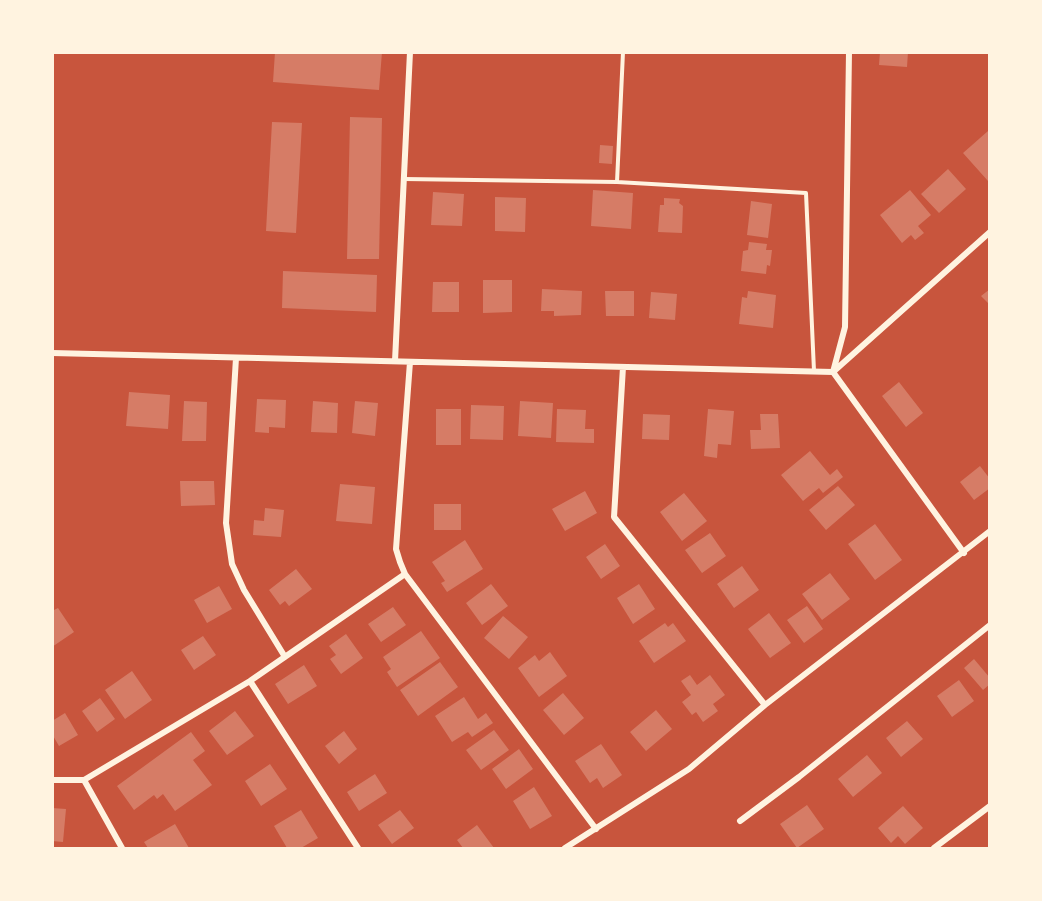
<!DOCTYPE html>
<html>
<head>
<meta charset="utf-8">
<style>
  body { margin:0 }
  #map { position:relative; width:1042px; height:901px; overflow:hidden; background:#c8553d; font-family:Montserrat,sans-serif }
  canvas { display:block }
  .frame { position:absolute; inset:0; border:54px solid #fff3e0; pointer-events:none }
</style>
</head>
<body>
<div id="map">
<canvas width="1042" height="901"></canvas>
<div class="frame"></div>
</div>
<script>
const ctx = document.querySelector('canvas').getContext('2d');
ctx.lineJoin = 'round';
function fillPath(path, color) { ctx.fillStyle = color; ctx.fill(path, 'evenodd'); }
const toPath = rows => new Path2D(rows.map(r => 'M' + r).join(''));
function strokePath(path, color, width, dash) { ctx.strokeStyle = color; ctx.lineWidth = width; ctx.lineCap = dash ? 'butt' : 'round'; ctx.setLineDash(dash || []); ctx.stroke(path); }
fillPath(toPath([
  [275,52,382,52,379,90,273,82],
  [880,52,908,52,907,67,879,65],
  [350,117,382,118,379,259,347,259],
  [272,122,302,123,296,233,266,231],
  [988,131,990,133,988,181,963,153],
  [600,145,613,146,612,164,599,163],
  [948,169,966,189,939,213,921,194],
  [593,190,633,193,631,229,591,226],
  [910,190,931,215,918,226,924,233,915,240,911,235,902,243,880,215],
  [433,192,464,194,462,226,431,225],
  [495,197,526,198,525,232,495,231],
  [664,198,680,199,679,203,683,206,682,233,658,232,660,205,664,205],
  [751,201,772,204,768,238,747,235],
  [749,242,767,244,766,250,772,250,770,266,767,265,766,274,741,271,743,251,748,250],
  [283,271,377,275,376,312,282,308],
  [483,280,512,280,512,312,483,313],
  [433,282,459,282,459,312,432,312],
  [542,289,582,291,581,315,554,316,554,311,541,311],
  [990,289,990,305,981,296],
  [605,291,634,291,634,316,606,316],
  [748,291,776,295,773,328,739,324,742,297,747,298],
  [651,292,677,294,675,320,649,318],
  [899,382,923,413,906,427,882,396],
  [129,392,170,395,168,429,126,426],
  [257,399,286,400,285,428,269,427,269,433,255,432],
  [184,401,207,402,206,441,182,441],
  [313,401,338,403,337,433,311,432],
  [355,401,378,403,375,436,352,433],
  [520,401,553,403,551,438,518,436],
  [471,405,504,406,503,440,470,439],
  [436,409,461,409,461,445,436,445],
  [557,409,586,410,585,429,594,429,594,443,556,442],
  [708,409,734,411,731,445,718,444,717,458,704,456],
  [643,414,670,415,669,440,642,439],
  [760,414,778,414,780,448,751,449,750,430,761,430],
  [810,451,830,475,837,469,843,477,823,493,819,488,803,501,781,475],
  [980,466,990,479,990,488,974,500,960,482],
  [180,481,214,481,215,505,181,506],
  [340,484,375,487,372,524,336,521],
  [838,486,855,505,826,530,809,510],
  [585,491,597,513,565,531,552,509],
  [684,493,707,521,682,541,660,512],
  [434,504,461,504,461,530,434,530],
  [265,508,284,510,281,537,253,535,254,520,264,521],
  [875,524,902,560,875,580,848,544],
  [710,533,726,556,702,573,685,550],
  [465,540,483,569,447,592,441,583,445,581,432,562],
  [605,544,620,566,601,579,586,557],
  [742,566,759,590,734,608,717,584],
  [296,569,312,589,289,606,285,601,280,605,269,590],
  [830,573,850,599,822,620,802,594],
  [491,584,508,606,482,625,466,603],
  [639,584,655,609,633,624,617,598],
  [219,586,232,609,207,623,194,600],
  [807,606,823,629,804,643,787,620],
  [393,607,406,625,381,642,368,624],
  [58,608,74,632,52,647,52,611],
  [769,613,791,643,770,658,748,629],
  [503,616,528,637,509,659,484,638],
  [665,623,668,627,673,623,686,641,654,663,639,641],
  [421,631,440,658,397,687,387,672,391,669,383,657],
  [346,634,363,658,341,674,330,659,336,655,329,646],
  [203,636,216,655,194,670,181,650],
  [550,652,567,676,539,697,518,668,535,655,539,661],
  [974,659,990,678,990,684,983,690,964,668],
  [440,662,458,687,418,716,400,690],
  [304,665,317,686,288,704,275,684],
  [132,671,152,700,125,719,105,690],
  [690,675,697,685,710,675,725,695,713,704,718,711,703,722,696,712,692,715,682,702,691,695,681,681],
  [959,680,974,701,952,717,937,696],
  [563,693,584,718,564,735,543,710],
  [464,697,478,719,486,713,493,723,472,737,468,732,452,742,435,716],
  [100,698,115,719,97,732,82,711],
  [656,710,672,729,646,751,630,732],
  [235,711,254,736,227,755,209,731],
  [65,713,78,735,59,746,52,734,52,721],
  [907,721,923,739,901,757,886,738],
  [494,730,509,750,481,770,466,750],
  [344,731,357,749,339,764,325,746],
  [191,732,205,751,193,760,212,785,175,811,163,794,157,799,154,795,134,810,117,786],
  [601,744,622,775,603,788,597,778,590,783,575,761],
  [519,749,533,769,506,789,492,769],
  [867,755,882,773,853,797,838,779],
  [270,764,287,789,261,806,245,781],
  [375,774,387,793,359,811,347,792],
  [534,787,552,816,530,829,513,801],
  [807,805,824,829,797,848,780,824],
  [903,806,923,828,905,844,898,836,891,843,878,828],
  [52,808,66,809,63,842,52,841],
  [301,810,318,838,301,848,287,848,274,826],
  [400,810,414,828,392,844,378,825],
  [175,824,189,848,148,848,144,842],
  [477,825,494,848,463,848,457,840]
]), '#d67c66');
strokePath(toPath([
  [404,179,617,182,806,193,814,371],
  [617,182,623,52]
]), '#fff3e0', 4);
strokePath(toPath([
  [849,52,845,327,833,372,964,553],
  [52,353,833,372,990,232],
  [236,358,226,523,232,564,244,590,285,657],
  [395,361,410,52],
  [410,362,396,549,400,562,405,574,596,829],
  [623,367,614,517,765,705],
  [250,681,358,848],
  [52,780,84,780],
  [740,821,799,777,990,625],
  [122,848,84,780,250,681,405,574],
  [565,848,689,769,765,705,990,531],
  [934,848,990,806]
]), '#fff3e0', 6);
</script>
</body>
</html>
